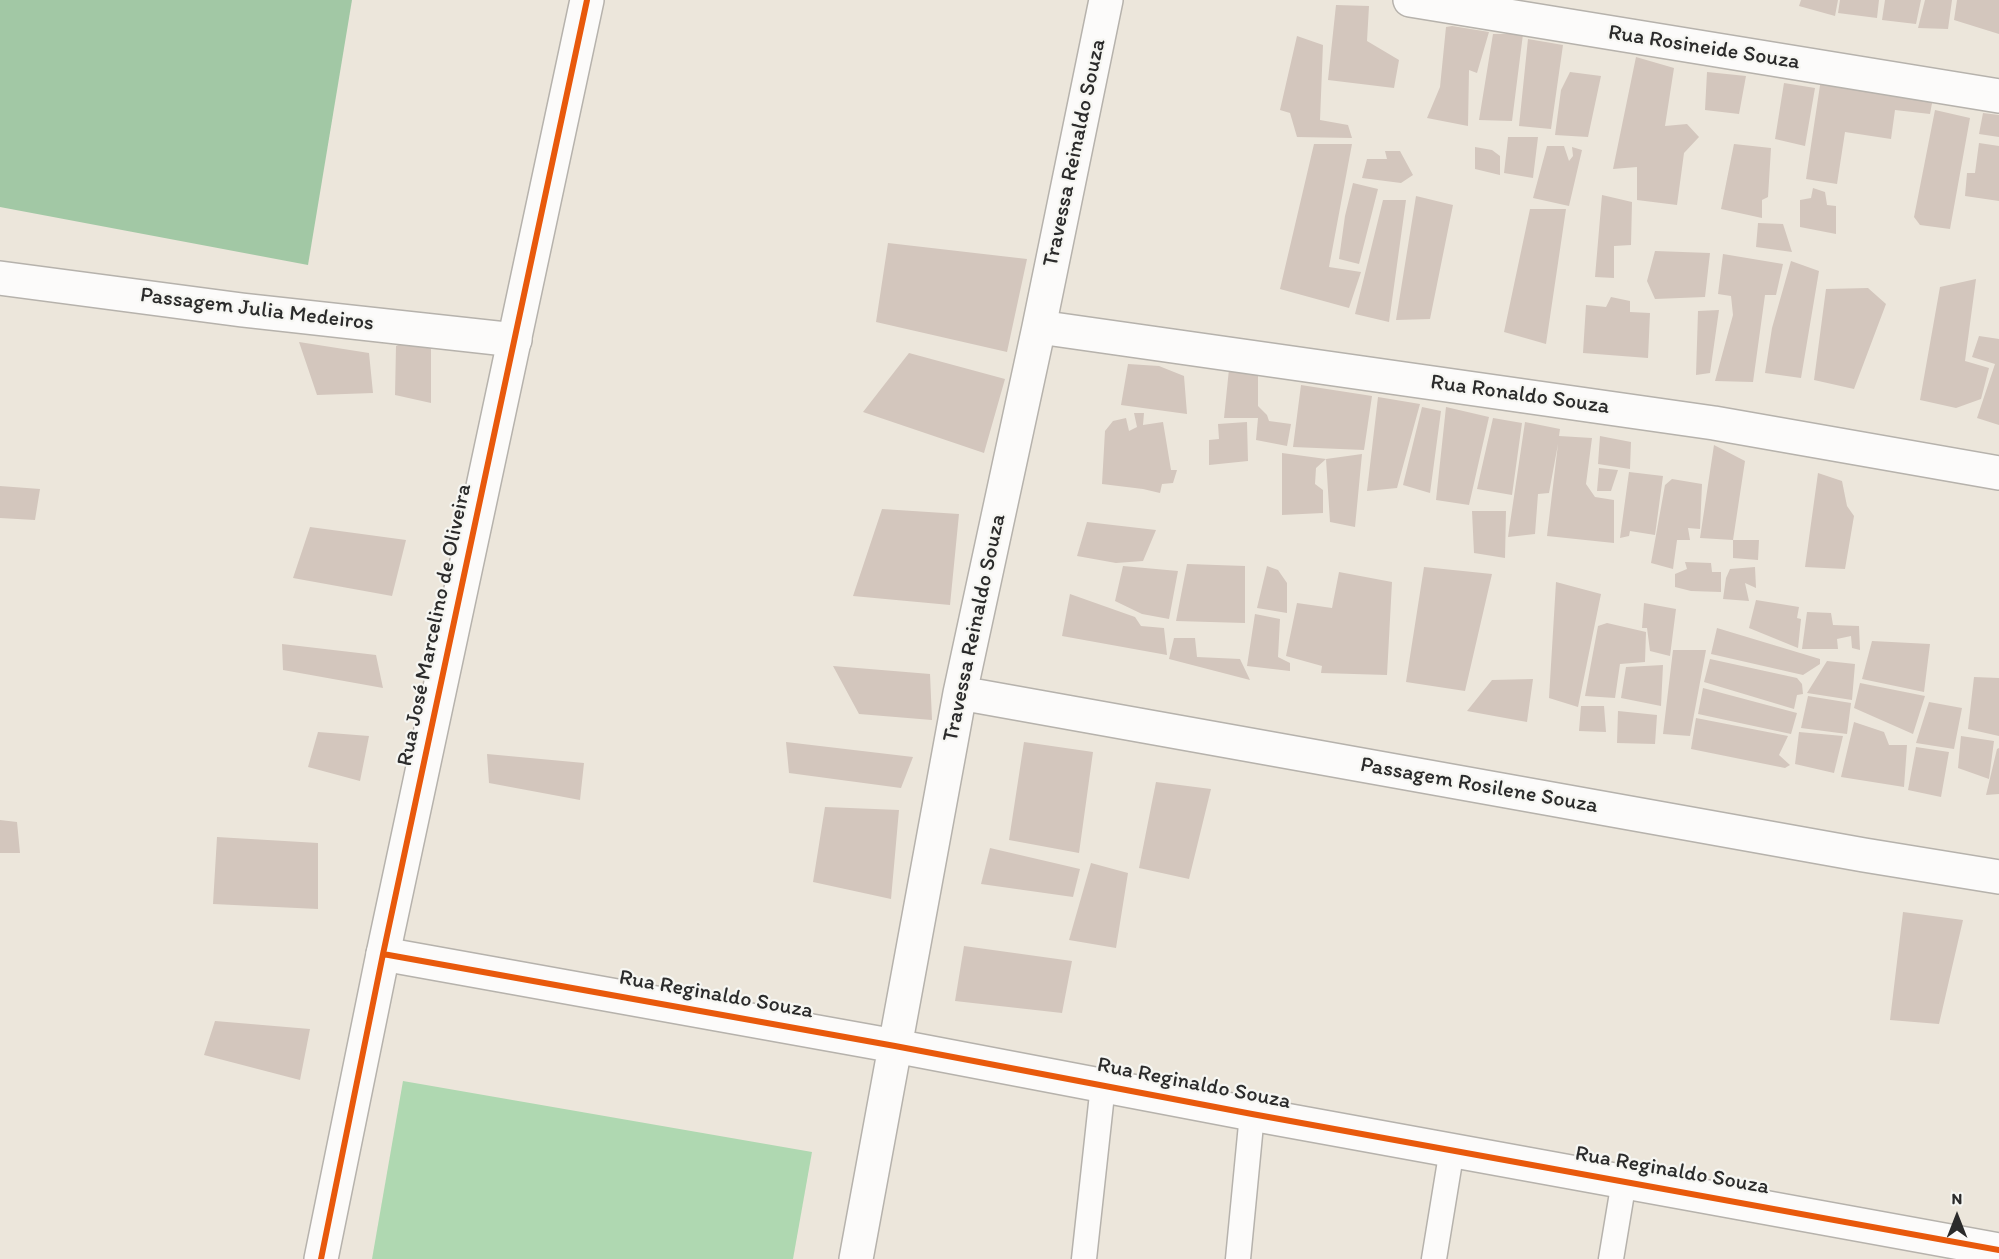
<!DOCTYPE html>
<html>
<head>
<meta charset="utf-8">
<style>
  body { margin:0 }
  #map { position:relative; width:1999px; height:1259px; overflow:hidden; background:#ece6db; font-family:Itim,sans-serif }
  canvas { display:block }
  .north { position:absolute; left:1927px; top:1187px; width:60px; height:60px; -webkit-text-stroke:4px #f6f6f2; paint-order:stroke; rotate:0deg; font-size:16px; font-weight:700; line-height:24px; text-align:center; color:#2b2b2b }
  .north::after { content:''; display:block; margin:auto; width:21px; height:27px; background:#2b2b2b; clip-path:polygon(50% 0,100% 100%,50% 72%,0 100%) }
</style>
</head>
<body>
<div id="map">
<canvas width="1999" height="1259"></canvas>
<div class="north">N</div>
</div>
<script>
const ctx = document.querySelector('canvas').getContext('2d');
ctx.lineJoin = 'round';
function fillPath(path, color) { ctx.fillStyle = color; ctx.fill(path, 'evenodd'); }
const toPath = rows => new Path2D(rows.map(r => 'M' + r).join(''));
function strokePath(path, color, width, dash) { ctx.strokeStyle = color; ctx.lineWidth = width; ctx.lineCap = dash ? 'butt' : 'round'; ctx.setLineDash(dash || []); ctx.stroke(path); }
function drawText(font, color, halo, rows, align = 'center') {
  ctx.font = font + ' Itim,sans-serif'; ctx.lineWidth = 4.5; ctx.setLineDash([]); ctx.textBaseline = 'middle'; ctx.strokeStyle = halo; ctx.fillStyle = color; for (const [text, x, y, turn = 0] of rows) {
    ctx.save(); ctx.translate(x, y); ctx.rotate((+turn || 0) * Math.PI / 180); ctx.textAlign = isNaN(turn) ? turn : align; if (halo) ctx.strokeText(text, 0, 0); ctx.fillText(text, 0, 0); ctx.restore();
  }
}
fillPath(toPath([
  [403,1081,812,1152,793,1259,372,1259]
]), '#afd8b1');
fillPath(toPath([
  [0,0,352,0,308,265,0,207]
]), '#a2c8a5');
fillPath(toPath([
  [1801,0,1838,0,1835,16,1799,6],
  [1840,0,1879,0,1877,18,1838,13],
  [1885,0,1921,0,1916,24,1882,20],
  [1925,0,1952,0,1948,29,1918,28],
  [1957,0,1999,0,1999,34,1954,20],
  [1336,5,1369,6,1367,41,1399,60,1394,88,1328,80],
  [1452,26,1489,32,1477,73,1469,70,1468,126,1427,118,1440,87,1446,27],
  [1493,34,1523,34,1512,121,1479,120],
  [1297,36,1323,45,1320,120,1348,125,1352,138,1297,137,1290,113,1280,110],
  [1528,39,1563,45,1551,129,1519,126],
  [1636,57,1674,68,1665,126,1687,124,1699,137,1684,153,1677,205,1637,200,1637,167,1613,169],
  [1570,72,1601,76,1588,137,1555,135,1561,90],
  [1707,72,1746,76,1739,114,1705,110],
  [1822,72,1935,87,1930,114,1895,110,1891,139,1845,132,1837,184,1806,179],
  [1784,83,1815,88,1805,146,1775,139],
  [1935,110,1970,118,1950,229,1920,225,1914,217],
  [1983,113,1999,115,1999,137,1979,134],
  [1508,137,1538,137,1533,178,1504,173],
  [1979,143,1999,146,1999,201,1965,196,1967,173,1975,173],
  [1314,144,1352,144,1329,267,1361,272,1349,308,1280,289],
  [1734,144,1771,148,1768,197,1762,200,1762,218,1721,209],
  [1547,146,1564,146,1569,161,1573,156,1572,147,1582,150,1569,206,1533,198],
  [1475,147,1492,150,1500,156,1500,175,1475,169],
  [1385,151,1400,151,1413,175,1401,183,1362,178,1367,159,1387,159],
  [1353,183,1378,189,1359,264,1339,259,1345,216],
  [1813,188,1825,192,1827,205,1836,206,1836,234,1800,227,1800,200,1811,198],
  [1602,195,1632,202,1631,245,1614,246,1614,278,1595,277],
  [1416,196,1453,205,1430,319,1396,320],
  [1383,200,1406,200,1389,322,1355,314],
  [1530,209,1566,209,1546,344,1504,332],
  [1758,223,1783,224,1792,252,1756,247],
  [888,243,1027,259,1007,352,876,322],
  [1655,251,1710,253,1705,297,1655,299,1647,281],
  [1723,254,1783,264,1776,295,1765,295,1753,382,1715,381,1733,315,1731,296,1718,294],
  [1791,261,1819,271,1801,378,1765,373,1772,328],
  [1976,279,1965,361,1989,368,1981,399,1956,408,1920,400,1940,287],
  [1868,288,1886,304,1854,389,1814,380,1826,289],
  [1611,297,1630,301,1630,312,1650,313,1648,358,1583,353,1586,305,1606,307],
  [1719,310,1710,373,1696,375,1698,311],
  [431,331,431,403,395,395,396,346],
  [1979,336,1999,339,1999,425,1977,418,1995,364,1972,357],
  [299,342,369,353,373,393,317,395],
  [909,353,1005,379,984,453,863,412],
  [1128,364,1159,366,1184,376,1187,414,1121,405],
  [1229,369,1258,375,1258,406,1267,415,1269,421,1291,424,1287,446,1256,440,1258,418,1224,418],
  [1301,385,1372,396,1364,450,1293,447],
  [1378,397,1420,404,1397,488,1367,491],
  [1422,407,1441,411,1430,493,1403,485],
  [1446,407,1489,417,1469,505,1436,500],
  [1134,413,1144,413,1143,425,1163,422,1171,470,1177,470,1173,483,1162,484,1160,493,1143,489,1102,484,1105,431,1113,421,1126,418,1129,431,1137,427],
  [1493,418,1522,423,1512,495,1477,489],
  [1247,422,1248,461,1209,465,1209,440,1219,439,1218,424],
  [1525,422,1560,429,1559,436,1592,438,1586,484,1595,497,1614,500,1614,543,1547,536,1558,444,1549,493,1538,494,1535,534,1508,537],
  [1600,436,1631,442,1630,469,1598,464],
  [1714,445,1745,461,1733,540,1759,540,1758,560,1733,558,1733,540,1700,538],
  [1282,453,1326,459,1316,468,1315,484,1323,490,1323,513,1282,515],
  [1362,454,1355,527,1330,522,1326,459],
  [1599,468,1618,470,1611,491,1597,491],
  [1629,472,1663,476,1655,535,1630,531,1629,536,1620,538],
  [1818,473,1842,481,1847,506,1854,516,1845,569,1805,567],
  [1672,479,1702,484,1700,529,1688,528,1690,540,1677,540,1673,569,1651,563,1665,485],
  [0,486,40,489,35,520,0,518],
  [882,509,959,514,950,605,853,596],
  [1472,511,1506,511,1505,558,1474,553],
  [1087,522,1156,530,1143,561,1116,563,1077,556],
  [310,527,406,540,392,596,293,578],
  [1685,562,1711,563,1712,572,1721,572,1721,592,1691,591,1675,587,1675,574,1687,569],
  [1187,564,1245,566,1245,623,1176,621],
  [1123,566,1178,571,1169,619,1142,614,1115,601],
  [1267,566,1278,570,1287,583,1287,613,1257,608],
  [1424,567,1492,574,1465,691,1406,682],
  [1755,567,1756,588,1745,583,1749,601,1723,599,1726,578,1730,569],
  [1339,572,1392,582,1387,675,1321,673,1322,666,1286,656,1297,603,1332,608],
  [1556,582,1601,594,1578,707,1549,698],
  [1070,594,1135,617,1141,626,1164,628,1167,655,1062,636],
  [1756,600,1799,607,1797,618,1801,619,1798,648,1749,628],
  [1644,603,1676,609,1670,656,1650,651,1647,628,1642,628],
  [1807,612,1831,613,1833,625,1859,626,1860,650,1852,648,1851,636,1837,639,1838,649,1802,649],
  [1255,614,1280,619,1278,657,1290,663,1290,671,1247,666],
  [1607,623,1646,632,1645,662,1620,664,1615,698,1585,696,1598,626],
  [1717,628,1820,659,1820,664,1803,675,1711,654],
  [1174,638,1195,638,1197,657,1240,659,1250,680,1169,659],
  [1872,641,1930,644,1924,692,1862,679],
  [282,644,376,655,383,688,283,670],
  [1673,650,1706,650,1690,736,1663,734],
  [1710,659,1797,678,1802,684,1803,694,1797,695,1794,709,1704,682],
  [1827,661,1855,664,1852,700,1807,693],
  [1663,665,1661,706,1621,698,1626,667],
  [833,666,930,674,932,720,859,714],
  [1974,677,1999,678,1999,736,1968,729],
  [1533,679,1527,722,1467,711,1492,680],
  [1860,683,1925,696,1913,734,1854,708],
  [1703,688,1797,713,1791,734,1698,714],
  [1808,696,1851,703,1847,734,1801,728],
  [1929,702,1962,708,1954,749,1916,743],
  [1581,706,1604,706,1606,732,1579,731],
  [1618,711,1657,715,1655,744,1617,743],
  [1696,718,1788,736,1779,755,1790,765,1785,768,1691,749],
  [1854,722,1884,732,1889,745,1907,745,1904,787,1841,777],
  [318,732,369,736,360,781,308,767],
  [1799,732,1843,736,1834,773,1795,764],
  [1961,736,1994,741,1989,779,1958,768],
  [786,742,913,757,901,788,789,773],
  [1024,742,1093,752,1079,853,1009,840],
  [1916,747,1949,752,1941,797,1908,790],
  [1999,748,1999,794,1986,795,1997,749],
  [487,754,584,763,580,800,489,783],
  [1156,782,1211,789,1189,879,1139,868],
  [825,807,899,810,891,899,813,882],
  [0,820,17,822,20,853,0,853],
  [217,837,318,843,318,909,213,904],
  [990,848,1080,869,1073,897,981,884],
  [1091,863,1128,873,1116,948,1069,940],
  [1903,912,1963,920,1939,1024,1890,1020],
  [964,946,1072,961,1062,1013,955,1001],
  [215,1021,310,1029,300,1080,204,1055]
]), '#d3c6bd');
const service = toPath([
  [1084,1259,1103,1085],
  [1238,1259,1252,1114],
  [1434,1259,1452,1149],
  [1611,1259,1624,1181]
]);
const minor = toPath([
  [1410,0,1999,96],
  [0,278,242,310,515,340],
  [1039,327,1714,423,1999,473],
  [960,693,1864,855,1999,877],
  [383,954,895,1046,1252,1114,1999,1250],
  [856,1259,960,693,1039,327,1106,0]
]);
const tertiary = toPath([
  [321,1259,383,954,587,0]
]);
strokePath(service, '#b6b2ac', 27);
strokePath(minor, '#b6b2ac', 36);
strokePath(tertiary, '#b6b2ac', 36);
strokePath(service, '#fcfbfa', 24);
strokePath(minor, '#fcfbfa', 33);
strokePath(tertiary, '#fcfbfa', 33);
strokePath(toPath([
  [383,954,895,1046,1252,1114,1999,1250],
  [321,1259,383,954,587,0]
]), '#e8590c', 6);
drawText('22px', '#2b2b2b', '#f6f6f2', [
  ["Rua Rosineide Souza",1704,48,9],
  ["Travessa Reinaldo Souza",1075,153,-78],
  ["Passagem Julia Medeiros",257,310,7],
  ["Rua Ronaldo Souza",1520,395,8],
  ["Rua José Marcelino de Oliveira",435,625,-78],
  ["Travessa Reinaldo Souza",975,628,-78],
  ["Passagem Rosilene Souza",1479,786,10],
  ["Rua Reginaldo Souza",716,995,10],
  ["Rua Reginaldo Souza",1194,1084,11],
  ["Rua Reginaldo Souza",1672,1171,10]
]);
</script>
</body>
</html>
